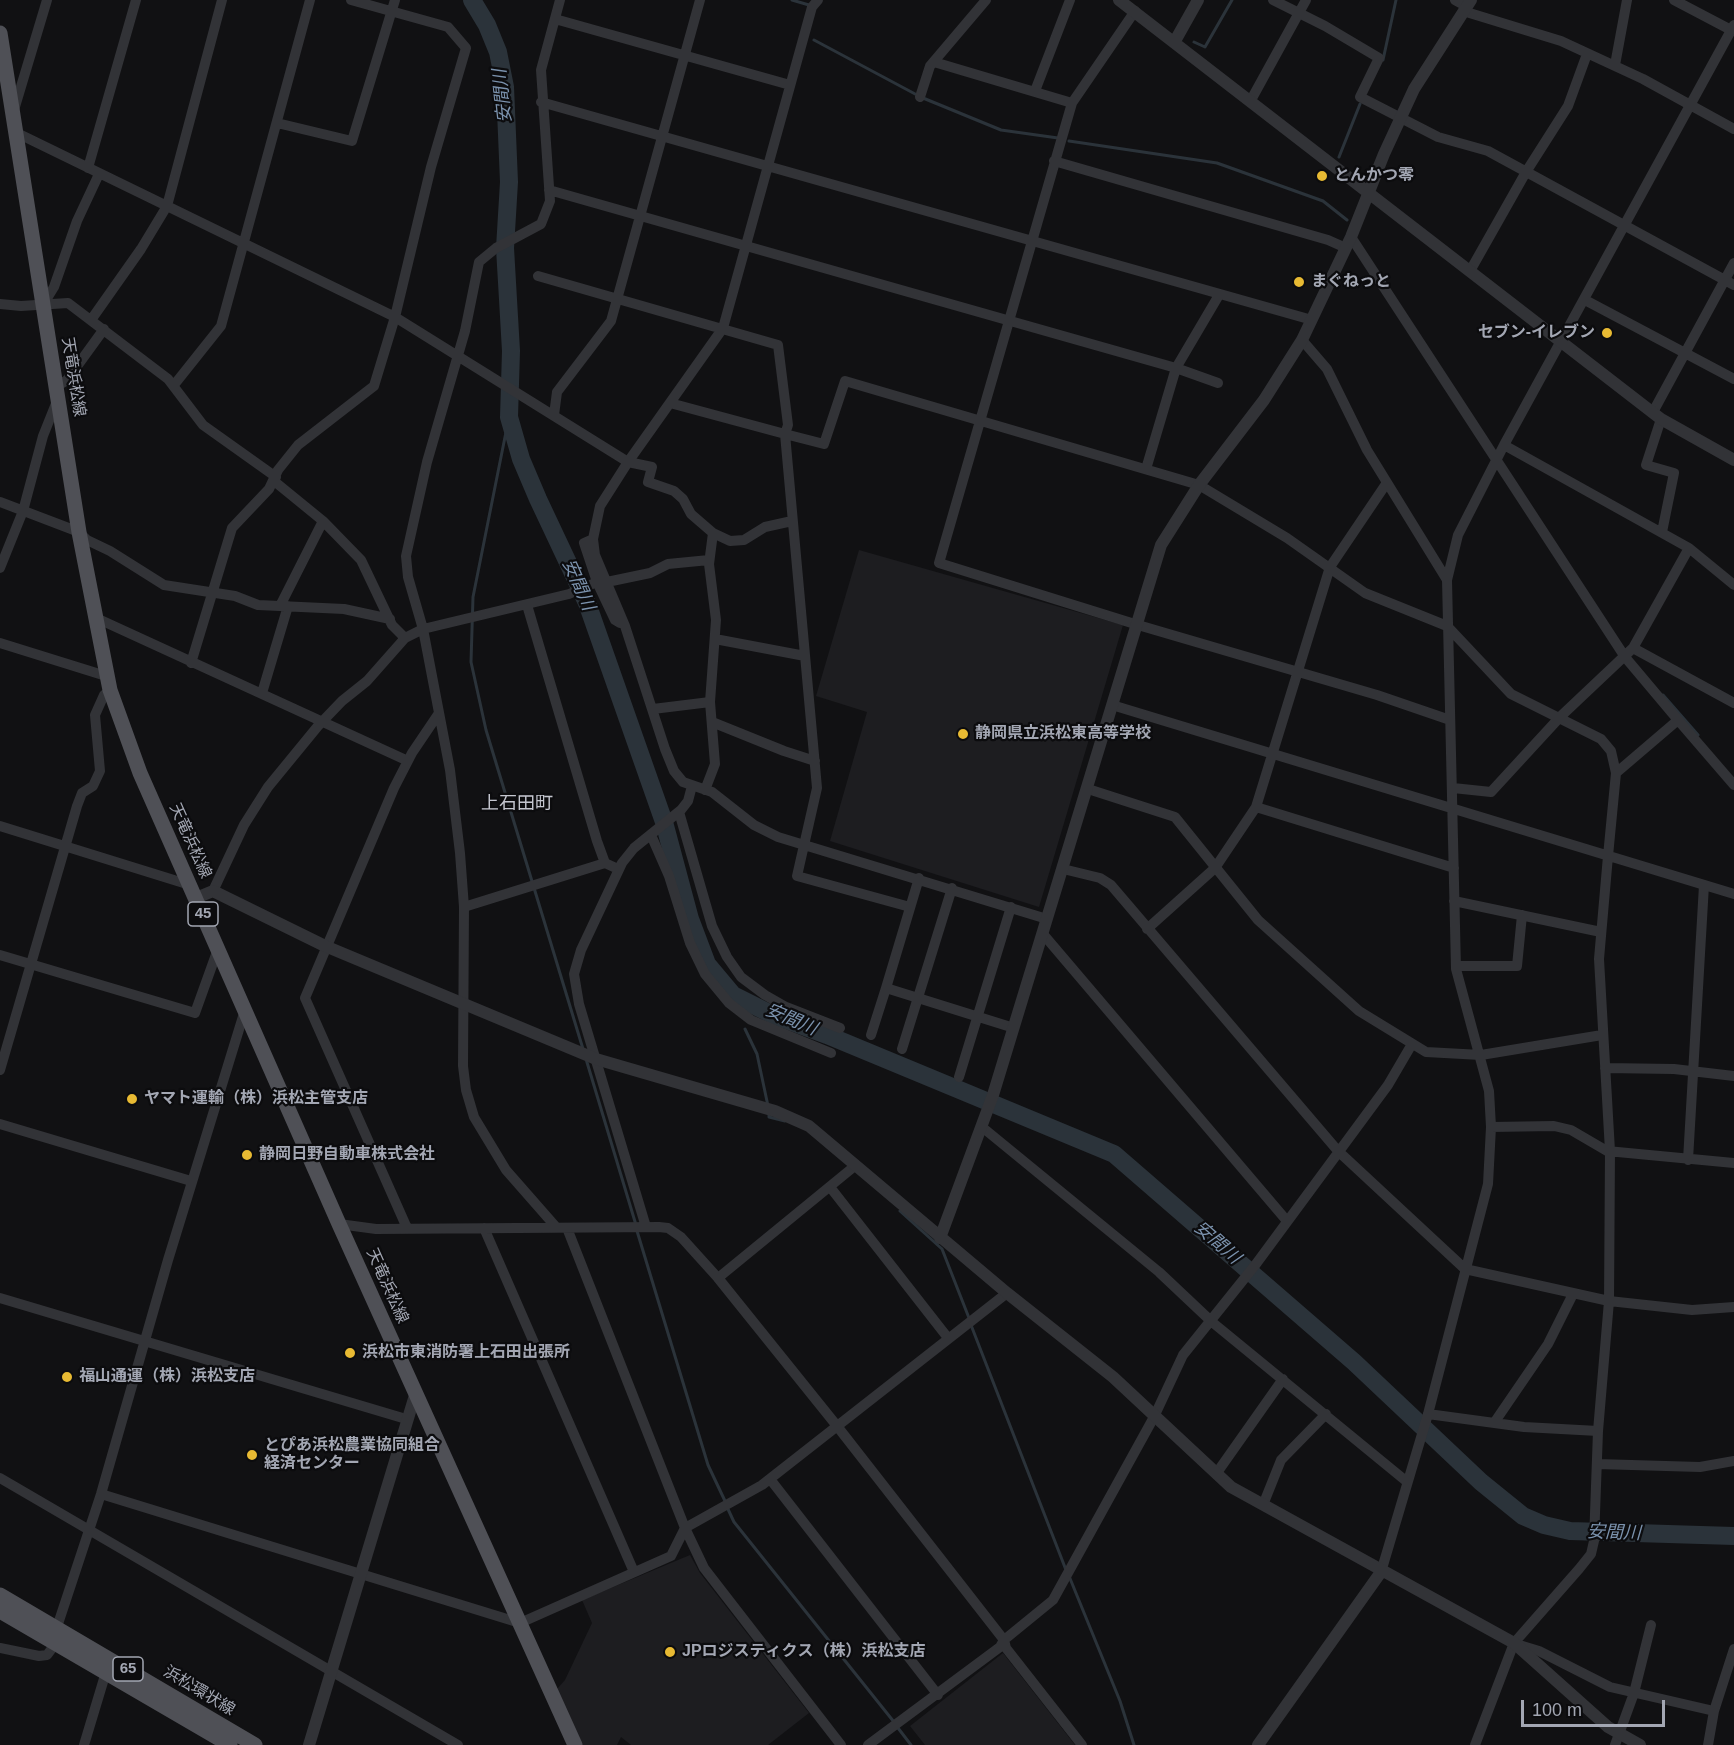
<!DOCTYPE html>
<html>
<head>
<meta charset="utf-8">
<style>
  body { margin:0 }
  #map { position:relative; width:1734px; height:1745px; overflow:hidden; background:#111113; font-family:Helvetica,sans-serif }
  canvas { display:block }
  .scale { position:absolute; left:1521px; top:1700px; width:144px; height:27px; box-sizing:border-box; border:3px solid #a3a7b3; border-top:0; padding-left:8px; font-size:18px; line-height:21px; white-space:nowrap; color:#a3a7b3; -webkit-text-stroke:4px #0c0c0e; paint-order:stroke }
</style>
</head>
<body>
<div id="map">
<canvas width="1734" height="1745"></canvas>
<div class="scale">100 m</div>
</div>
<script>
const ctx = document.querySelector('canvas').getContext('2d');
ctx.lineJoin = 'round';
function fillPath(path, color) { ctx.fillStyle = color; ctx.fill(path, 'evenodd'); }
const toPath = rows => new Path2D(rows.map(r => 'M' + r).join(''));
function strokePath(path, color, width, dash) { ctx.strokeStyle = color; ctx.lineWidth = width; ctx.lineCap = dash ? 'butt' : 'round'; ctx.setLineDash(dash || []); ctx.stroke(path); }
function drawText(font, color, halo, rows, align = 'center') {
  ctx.font = font + ' Helvetica,"Noto Sans JP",sans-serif'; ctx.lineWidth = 4.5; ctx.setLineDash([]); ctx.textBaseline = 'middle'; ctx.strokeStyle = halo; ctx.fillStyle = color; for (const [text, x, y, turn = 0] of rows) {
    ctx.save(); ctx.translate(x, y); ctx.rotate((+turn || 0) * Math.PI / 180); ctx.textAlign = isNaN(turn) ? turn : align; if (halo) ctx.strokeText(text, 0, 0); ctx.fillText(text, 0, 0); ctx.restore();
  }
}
fillPath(toPath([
  [859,550,1123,625,1039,907,830,841,867,712,816,696],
  [690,1555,700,1573,809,1713,768,1745,631,1745,621,1737,617,1745,582,1745,557,1689,565,1680,592,1623,582,1600],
  [1003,1653,1075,1745,925,1745,910,1726]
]), '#1d1d20');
strokePath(toPath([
  [792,0,809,5],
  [814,40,917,95],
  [1194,42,1205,47,1232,0],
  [1383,60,1396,0],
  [923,98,1001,130,1058,138],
  [1069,141,1217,163,1323,201,1347,220],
  [1339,157,1360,104],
  [509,417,473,597,471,662,486,730,583,1049],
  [1663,695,1698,735],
  [745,1029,757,1054,768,1106],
  [586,1059,636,1225],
  [769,1113,769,1117,785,1121],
  [900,1211,942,1249,969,1318],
  [637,1231,708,1465,725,1501],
  [971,1325,1066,1570],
  [727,1507,734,1522,894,1722],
  [1069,1576,1120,1701,1134,1745],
  [898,1728,911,1745]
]), '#2b333a', 3);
strokePath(toPath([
  [472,0,487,25,498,52,505,87,509,182,505,248,511,351,509,417,521,459,538,499,587,603,664,822,690,919,707,964,733,995,773,1015,827,1035,1114,1154,1354,1362,1481,1482,1523,1516,1544,1525,1570,1531,1734,1536]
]), '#2b333a', 18);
strokePath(toPath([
  [818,0,812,7,723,328,628,462,600,506,593,539,595,555,625,626,665,749,674,771,683,782,712,792,754,825,778,837,1047,919],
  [1273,0,1325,26,1379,58,1360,97,1438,137,1488,151,1734,285],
  [1455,0,1466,6],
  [1674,0,1731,30],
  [1135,11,1072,103,939,563,1138,625,1377,695,1450,720],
  [1463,11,1561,41,1643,79,1734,129],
  [555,19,790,85],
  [934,62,1072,103],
  [1615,65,1627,0],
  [1035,91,1070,0],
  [920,97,930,66,986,0],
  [1251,100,1306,0],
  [541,102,1312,320],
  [14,110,47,0],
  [277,123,352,141,395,0],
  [17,133,395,317,628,462,652,467,648,482,674,491,683,499,691,514,713,533,730,541,744,540,765,527,792,521],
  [1054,161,1328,240,1346,248],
  [88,168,136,0],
  [549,190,1176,368,1218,383],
  [1351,237,1625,657,1678,720,1616,773,1608,856,1599,959,1610,1151,1609,1301,1598,1431,1594,1541,1591,1554,1579,1569,1514,1643,1475,1745],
  [1470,271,1526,172,1568,106,1587,54],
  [538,276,778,345,788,425,785,434,824,444,845,381,1199,485,1287,538,1365,593,1447,626,1511,694,1601,739,1611,751,1616,773],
  [1585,300,1734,379],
  [0,304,21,306,68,303,168,379,203,425,276,477],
  [43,305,54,287,77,221,99,174],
  [91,320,141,249,167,206,222,0],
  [1302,340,1327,369,1367,450,1447,580],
  [174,385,221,326,310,0],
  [56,387,67,380,104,329],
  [670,403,785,434,817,788,797,876,910,907],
  [1653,412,1734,263],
  [554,415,557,392,611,321,700,0],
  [1661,419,1646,465,1674,473,1662,532],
  [1504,445,1689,548,1734,585],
  [1146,469,1176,368,1219,295],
  [274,481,323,521,361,560,392,625,405,638],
  [0,502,79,532,87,540,110,551,164,585,235,596,258,605,344,609,390,619],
  [593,539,584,543,597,582,615,620,620,623],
  [0,568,23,511,43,436,57,401],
  [607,582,650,573,668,564,709,560],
  [527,605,597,841,605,863,618,869],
  [280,606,323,521],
  [94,617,408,761],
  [715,639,805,656],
  [0,643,106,676],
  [1633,648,1689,548],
  [191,663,232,528,269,489,278,470,298,445,374,386,395,317,431,167,466,48,448,27,351,0],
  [262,693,288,606],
  [1112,705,1734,894],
  [653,709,710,702],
  [1678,720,1734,785],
  [712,722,784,751,815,761],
  [1453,788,1491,792,1560,717,1633,648,1734,703],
  [1088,789,1175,817,1258,920,1359,1011,1426,1052,1481,1055,1602,1035],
  [705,790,715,764,710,702,716,620,709,564,713,533],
  [1256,807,1454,868],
  [679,812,712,926,727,957,741,977,765,995,786,1007,840,1028],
  [0,826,190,885],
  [651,835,669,876,690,943,705,974,729,1003,751,1020,831,1053],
  [1063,869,1100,878,1111,885,1338,1151,1465,1269,1609,1301,1692,1310,1734,1307],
  [919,878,886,988,1014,1028],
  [213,891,244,825,268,787,318,726,342,701,367,681,405,638,423,629,569,594,597,582],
  [1454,901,1601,932],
  [464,907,605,863],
  [1147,929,1215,868,1256,807,1330,567,1386,484],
  [1043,934,1287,1221],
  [0,955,195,1013,218,949],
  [1456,966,1517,966,1522,915],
  [871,1035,886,988],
  [902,1049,952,888],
  [1605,1068,1674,1069,1734,1076],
  [0,1070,77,806,82,793,93,786,100,771,95,715,104,695,110,690],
  [959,1077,1011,907],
  [0,1124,191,1181],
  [982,1127,1159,1272,1212,1322,1406,1481],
  [1491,1127,1554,1126,1571,1130,1607,1151,1734,1163],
  [1688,1160,1704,885],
  [830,1187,948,1338],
  [339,1224,376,1229,659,1227,668,1228,681,1237,718,1278,837,1426,1004,1640,1006,1648,1082,1745],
  [556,1227,506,1170,474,1117,466,1090,463,1066,464,907,460,853,450,770,423,629,408,577,406,556,427,462,465,331,479,262,496,248,541,224,550,201,541,70,560,0],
  [646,1227,579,1004,574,974,581,950,622,863,634,848,681,810,688,801,692,786],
  [407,1228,305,998,394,788,412,753,439,713],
  [484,1228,634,1572],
  [567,1228,685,1528,704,1568,841,1745],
  [718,1278,856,1165],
  [0,1298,406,1419],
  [1428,1414,1524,1427,1598,1431],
  [1494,1423,1548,1344,1573,1294],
  [1597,1464,1700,1467,1734,1461],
  [1216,1474,1283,1379],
  [0,1478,458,1745],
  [770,1479,938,1695],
  [101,1494,520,1623,671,1556,685,1528,762,1485,1007,1293],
  [1263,1505,1281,1460,1326,1414],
  [1381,1572,1428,1414,1488,1184,1491,1127,1489,1091,1456,969,1447,580,1458,535,1504,445,1734,25],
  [57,1627,101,1494,168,1260,245,1010],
  [1516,1644,1539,1651,1610,1687,1714,1711],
  [0,1648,39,1656,47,1655,56,1643],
  [84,1745,106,1672],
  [868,1745,1000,1647,1004,1640,1053,1600,1154,1417,1183,1355,1256,1264,1388,1085,1412,1044],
  [1615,1745,1634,1693,1651,1625],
  [1708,1745,1714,1711,1734,1649]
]), '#323337', 10);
strokePath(toPath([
  [1119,0,1661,419,1734,460],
  [1175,41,1198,0],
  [196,898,213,891,325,946,596,1059,775,1111,809,1126,1007,1293,1113,1377,1231,1487,1514,1643,1608,1727,1640,1745],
  [940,1238,993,1095,1161,545,1199,485,1264,400,1302,340,1351,237,1384,154,1414,89,1471,0],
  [309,1745,416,1392],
  [1258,1745,1381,1572]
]), '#323337', 12);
strokePath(toPath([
  [0,33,79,532,110,690,140,773,339,1224,575,1745],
  [0,1595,255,1745],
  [0,1611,230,1745]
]), '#4f5056', 15);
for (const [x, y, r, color] of [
  [1322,176,6,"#e8ba33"],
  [1299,282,6,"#e8ba33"],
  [1607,333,6,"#e8ba33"],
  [963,734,6,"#e8ba33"],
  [132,1099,6,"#e8ba33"],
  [247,1155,6,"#e8ba33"],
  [350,1353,6,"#e8ba33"],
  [67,1377,6,"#e8ba33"],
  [252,1455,6,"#e8ba33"],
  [670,1652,6,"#e8ba33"]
]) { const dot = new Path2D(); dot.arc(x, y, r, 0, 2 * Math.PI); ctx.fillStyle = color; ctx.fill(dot); strokePath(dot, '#0c0c0e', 2); }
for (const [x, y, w] of [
  [203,914,30],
  [128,1669,30]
]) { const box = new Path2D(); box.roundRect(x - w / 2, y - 12, w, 24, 4.5); ctx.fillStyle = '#0c0c0e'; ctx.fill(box); strokePath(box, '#a3a7b3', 1.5); }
drawText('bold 15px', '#a3a7b3', null, [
  ["45",203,914],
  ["65",128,1669]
]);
drawText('bold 16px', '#a3a7b3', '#0c0c0e', [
  ["とんかつ零",1334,176],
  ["まぐねっと",1311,282],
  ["セブン-イレブン",1595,333,"right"],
  ["静岡県立浜松東高等学校",975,734],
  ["ヤマト運輸（株）浜松主管支店",144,1099],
  ["静岡日野自動車株式会社",259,1155],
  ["浜松市東消防署上石田出張所",362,1353],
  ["福山通運（株）浜松支店",79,1377],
  ["とぴあ浜松農業協同組合",264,1446],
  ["経済センター",264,1464],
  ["JPロジスティクス（株）浜松支店",682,1652]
], 'left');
drawText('16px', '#a3a7b3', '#0c0c0e', [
  ["天竜浜松線",73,377,81],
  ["天竜浜松線",190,841,66],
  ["天竜浜松線",387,1286,66],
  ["浜松環状線",199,1691,31]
]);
drawText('italic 18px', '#7b92ad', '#0c0c0e', [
  ["安間川",503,96,-96],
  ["安間川",578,585,66],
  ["安間川",791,1020,23],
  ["安間川",1217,1243,41],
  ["安間川",1614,1533,2]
]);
drawText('18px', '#c4c6cf', '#0c0c0e', [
  ["上石田町",517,804]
]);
</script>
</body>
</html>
